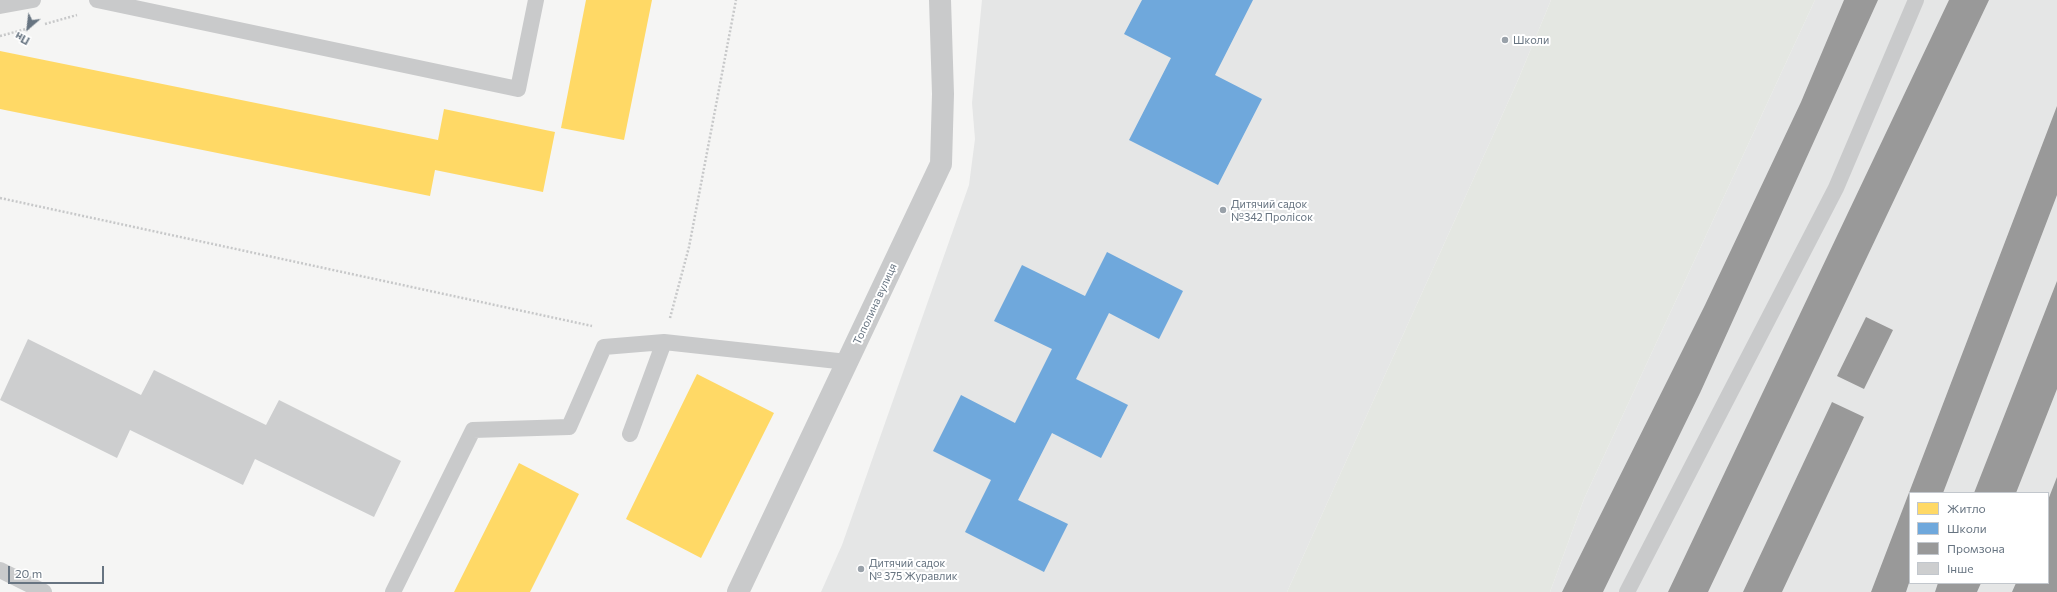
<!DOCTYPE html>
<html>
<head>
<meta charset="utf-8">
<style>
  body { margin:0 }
  #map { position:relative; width:2057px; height:592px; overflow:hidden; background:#f5f5f4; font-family:Commissioner,sans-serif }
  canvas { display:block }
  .legend { position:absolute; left:1909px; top:492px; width:140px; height:92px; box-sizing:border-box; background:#fff; border:1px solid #c2c7cd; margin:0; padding:5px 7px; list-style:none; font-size:12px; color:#677481 }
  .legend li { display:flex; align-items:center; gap:8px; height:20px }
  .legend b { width:20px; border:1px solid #c2c7cd }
  .north { position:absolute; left:8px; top:8px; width:40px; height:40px; -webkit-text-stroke:3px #fff; paint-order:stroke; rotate:208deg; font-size:11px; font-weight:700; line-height:16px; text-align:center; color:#677481 }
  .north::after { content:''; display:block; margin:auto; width:14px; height:18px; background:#677481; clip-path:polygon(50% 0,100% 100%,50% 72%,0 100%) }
  .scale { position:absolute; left:8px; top:566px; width:96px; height:18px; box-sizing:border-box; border:2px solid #677481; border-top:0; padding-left:5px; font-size:12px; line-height:14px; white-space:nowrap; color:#677481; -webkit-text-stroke:3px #fff; paint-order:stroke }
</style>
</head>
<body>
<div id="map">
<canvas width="2057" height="592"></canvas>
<ul class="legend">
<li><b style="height:11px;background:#ffd966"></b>Житло</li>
<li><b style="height:11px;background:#6fa8dc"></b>Школи</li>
<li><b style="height:11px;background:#999"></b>Промзона</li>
<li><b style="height:11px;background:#cdcecf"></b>Інше</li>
</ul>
<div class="north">Пн</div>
<div class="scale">20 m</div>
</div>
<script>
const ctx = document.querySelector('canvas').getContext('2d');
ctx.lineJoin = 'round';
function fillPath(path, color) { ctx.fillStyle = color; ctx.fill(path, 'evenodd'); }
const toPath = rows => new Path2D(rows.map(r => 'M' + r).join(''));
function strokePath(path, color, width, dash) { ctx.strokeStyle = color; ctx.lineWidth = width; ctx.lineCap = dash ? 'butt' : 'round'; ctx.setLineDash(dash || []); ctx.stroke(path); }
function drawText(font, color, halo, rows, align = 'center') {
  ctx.font = font + ' Commissioner,sans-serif'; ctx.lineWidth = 4; ctx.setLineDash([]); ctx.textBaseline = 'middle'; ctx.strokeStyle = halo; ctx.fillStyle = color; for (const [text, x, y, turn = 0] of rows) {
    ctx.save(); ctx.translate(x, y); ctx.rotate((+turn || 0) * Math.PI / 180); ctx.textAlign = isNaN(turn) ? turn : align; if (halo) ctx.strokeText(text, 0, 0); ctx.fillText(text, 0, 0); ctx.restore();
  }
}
fillPath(toPath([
  [982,0,1551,0,1518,80,1287,592,821,592,842,545,969,185,975,139,972,103],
  [1815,0,2057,0,2057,592,1550,592,1584,499],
  [1910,493,2048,493,2048,583,1910,583]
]), '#e5e6e6');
fillPath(toPath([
  [1551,0,1815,0,1584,499,1550,592,1287,592,1518,80]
]), '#e4e7e2');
fillPath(toPath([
  [586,0,652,0,624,140,561,128],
  [0,51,438,140,444,109,555,132,543,192,435,170,430,196,0,109],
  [697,374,774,413,701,558,626,519],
  [519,463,579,494,530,592,454,592]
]), '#ffd966');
fillPath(toPath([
  [1142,0,1253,0,1215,75,1262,99,1218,185,1129,140,1171,58,1124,34],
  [1107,252,1183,291,1159,339,1109,313,1076,379,1128,405,1101,458,1052,433,1018,500,1068,524,1044,572,965,532,991,480,933,451,961,395,1015,423,1052,349,994,321,1022,265,1085,296]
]), '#6fa8dc');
fillPath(toPath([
  [1844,0,1878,0,1700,393,1603,592,1562,592,1705,305,1801,102],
  [1949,0,1989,0,1708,592,1668,592],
  [2057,106,2057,195,1943,493,1910,493,1910,580,1906,592,1871,592],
  [2057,281,2057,389,2016,493,1974,493],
  [1866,317,1893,330,1864,389,1837,376],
  [1832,402,1864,417,1782,592,1743,592],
  [2057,477,2057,592,2012,592,2016,583,2048,583,2048,500],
  [1938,583,1981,583,1977,592,1935,592]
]), '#999');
fillPath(toPath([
  [28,339,141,395,154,370,266,425,279,400,401,461,374,517,255,459,243,485,130,430,117,458,0,400]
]), '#cdcecf');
strokePath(toPath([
  [45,24,77,15],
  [0,36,30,28],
  [0,198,592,326],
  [670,318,689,247,736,0]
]), '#c7c8c9', 2.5, [2, 2]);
strokePath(toPath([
  [97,0,518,89,536,0],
  [0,6,33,0],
  [630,434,664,342],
  [0,570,44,592],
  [393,592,473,430,569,427,604,347,664,342,847,362],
  [1627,592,1836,188,1916,0]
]), '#c9cacb', 16);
strokePath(toPath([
  [738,592,941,164,943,94,940,0]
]), '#c9cacb', 22);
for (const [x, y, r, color] of [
  [1505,40,4,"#99a1a9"],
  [1223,210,4,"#99a1a9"],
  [861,569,4,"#99a1a9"]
]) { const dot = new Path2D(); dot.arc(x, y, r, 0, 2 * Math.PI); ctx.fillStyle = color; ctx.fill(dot); strokePath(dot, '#fff', 1.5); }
drawText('11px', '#677481', '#fff', [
  ["Школи",1513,40],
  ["Дитячий садок",1231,204],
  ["№342 Пролісок",1231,217],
  ["Дитячий садок",869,563],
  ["№ 375 Журавлик",869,576]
], 'left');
drawText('11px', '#677481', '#fff', [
  ["Тополина вулиця",875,304,-65]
]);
</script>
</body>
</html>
